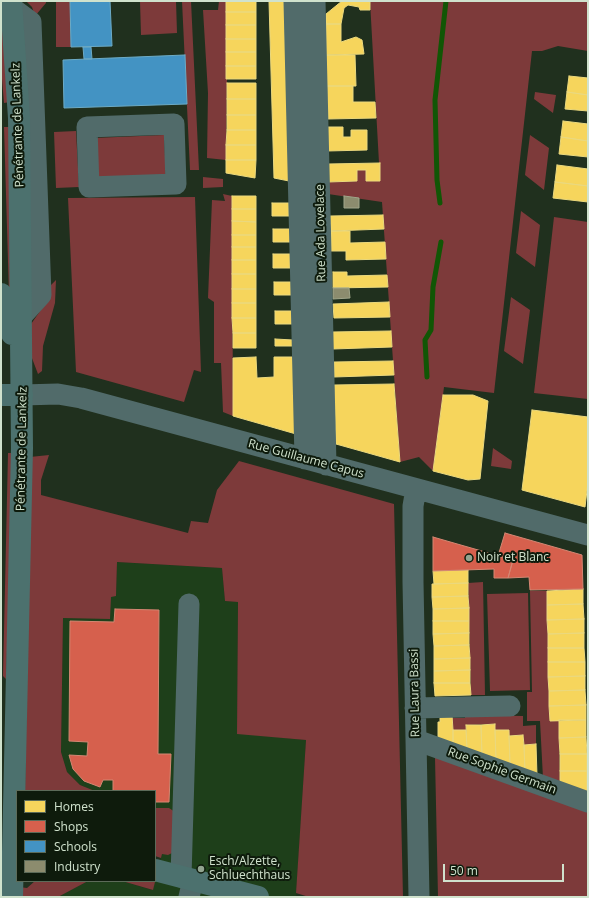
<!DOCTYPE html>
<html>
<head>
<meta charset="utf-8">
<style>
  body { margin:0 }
  #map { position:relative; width:589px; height:898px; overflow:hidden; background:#20301e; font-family:"Open Sans",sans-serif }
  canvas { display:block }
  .frame { position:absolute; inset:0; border:2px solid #d0e2cd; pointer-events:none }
  .legend { position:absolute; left:16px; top:790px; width:140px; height:92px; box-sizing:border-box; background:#0e1b0c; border:1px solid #5c6b59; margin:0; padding:5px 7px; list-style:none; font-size:12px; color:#d0e2cd }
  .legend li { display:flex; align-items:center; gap:8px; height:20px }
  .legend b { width:20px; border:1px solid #5c6b59 }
  .scale { position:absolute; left:443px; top:864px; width:121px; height:18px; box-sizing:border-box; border:2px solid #d0e2cd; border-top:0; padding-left:5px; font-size:12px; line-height:14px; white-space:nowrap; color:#d0e2cd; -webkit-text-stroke:3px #0e1b0c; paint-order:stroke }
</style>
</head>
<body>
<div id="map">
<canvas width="589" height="898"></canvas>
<div class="frame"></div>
<ul class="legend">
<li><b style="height:11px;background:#f6d55c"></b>Homes</li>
<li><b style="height:11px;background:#d6604d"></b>Shops</li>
<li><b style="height:11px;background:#4393c3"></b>Schools</li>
<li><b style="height:11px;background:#8c8c6e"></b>Industry</li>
</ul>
<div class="scale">50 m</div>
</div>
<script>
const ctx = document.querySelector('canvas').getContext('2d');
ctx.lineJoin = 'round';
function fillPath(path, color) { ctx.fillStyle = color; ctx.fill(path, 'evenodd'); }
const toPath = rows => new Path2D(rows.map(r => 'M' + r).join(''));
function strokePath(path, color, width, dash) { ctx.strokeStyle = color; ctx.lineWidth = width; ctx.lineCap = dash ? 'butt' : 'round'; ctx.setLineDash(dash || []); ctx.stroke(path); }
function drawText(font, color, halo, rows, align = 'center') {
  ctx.font = font + ' "Open Sans",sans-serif'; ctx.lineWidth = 4; ctx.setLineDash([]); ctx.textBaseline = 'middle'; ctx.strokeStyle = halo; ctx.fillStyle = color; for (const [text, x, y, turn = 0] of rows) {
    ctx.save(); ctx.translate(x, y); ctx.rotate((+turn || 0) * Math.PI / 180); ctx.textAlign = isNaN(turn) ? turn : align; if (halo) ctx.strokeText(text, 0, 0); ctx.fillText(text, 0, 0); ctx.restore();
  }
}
fillPath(toPath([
  [117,562,222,568,225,601,238,602,237,733,306,740,296,897,58,897,88,881,122,881,152,890,162,854,169,808,155,808,155,791,95,791,80,785,67,772,61,752,63,618,111,596,116,596]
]), '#1e3f1a');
fillPath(toPath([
  [1,1,10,102,4,103,1,67],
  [26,1,46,1,46,3,35,16,32,7],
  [56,1,70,1,71,47,56,47],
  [140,1,176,1,177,33,141,35],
  [182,1,191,1,199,170,190,170],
  [219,1,228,1,226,160,207,158,208,93,203,10,218,10],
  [370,1,588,1,588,51,558,46,542,51,532,51,494,393,444,387,433,471,419,457,400,462,382,202,328,194,328,182,357,181,357,170,366,170,367,181,380,181],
  [535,92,556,95,553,113,534,99],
  [4,127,11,127,14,305,9,295],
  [76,131,79,187,56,188,54,132],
  [164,135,166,178,96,180,94,138],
  [530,135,549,148,544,190,525,175],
  [203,177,223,179,223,187,203,188],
  [223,194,232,196,233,416,223,412,221,363,214,363,214,302,208,298,212,200,225,201],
  [195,197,201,372,194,370,184,402,76,372,68,198],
  [521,211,540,225,535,267,516,253],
  [554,217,588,222,588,399,534,393],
  [56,280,55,303,43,346,42,371,38,374,30,353,31,324,43,307,46,290],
  [511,297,530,310,523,364,504,351],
  [493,448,512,461,511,469,491,466],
  [8,453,14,453,6,679,3,676],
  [49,455,41,480,41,495,188,533,191,521,208,523,217,490,239,461,394,504,403,897,309,897,296,893,306,740,237,734,238,602,225,601,222,568,117,562,116,596,111,597,110,619,63,618,61,752,67,772,80,785,95,791,25,791,30,457],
  [483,582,485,695,471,695,468,583],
  [530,591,547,591,550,720,559,720,560,785,543,778,540,721,527,721,527,692,532,692],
  [528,593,530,690,490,691,487,594],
  [465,715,523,716,523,726,536,725,536,744,524,745,523,735,509,736,509,730,495,730,495,724,466,725,466,730,453,730,452,718,465,718],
  [435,758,448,758,588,809,588,897,438,897],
  [155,808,169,808,175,812,174,852,168,855,162,854,161,858,155,856],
  [35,881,88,881,58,897,19,897,19,887,27,888],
  [122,881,151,881,155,882,153,890]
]), '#7d3a3a');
const homes = toPath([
  [226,1,256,1,256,12,226,12,226,1],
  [269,1,284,1,289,181,274,178,269,1],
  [342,1,370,1,370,10,360,10,359,7,348,5,344,8,341,24,326,24,326,14,342,1],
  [226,12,256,12,256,25,226,25,226,12],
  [326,24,341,24,341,42,356,37,362,40,364,54,326,55,326,24],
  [226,25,256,25,256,39,226,39,226,25],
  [226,39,256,39,256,52,226,52,226,39],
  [226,52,256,52,256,66,226,66,226,52],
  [326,55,355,55,356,86,327,86,326,55],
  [226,66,256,66,256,79,226,79,226,66],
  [569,76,588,78,588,95,567,92,569,76],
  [227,83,256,83,256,99,227,99,227,83],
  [327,86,353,86,353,102,375,102,376,118,328,119,327,86],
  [567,92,588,95,588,111,565,109,567,92],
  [227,99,256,99,256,115,227,115,227,99],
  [227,115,256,115,256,130,227,130,227,115],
  [563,121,588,124,588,141,561,137,563,121],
  [326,127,343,127,343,137,351,137,351,130,367,130,367,150,327,151,326,127],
  [227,130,256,130,256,145,226,145,227,130],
  [561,137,588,141,588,157,559,154,561,137],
  [226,145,256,145,256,160,226,160,226,145],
  [226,160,256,160,255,178,226,173,226,160],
  [380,163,380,181,366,181,366,170,357,170,357,181,328,182,328,164,380,163],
  [557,165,588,169,588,186,555,182,557,165],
  [555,182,588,186,588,202,553,198,555,182],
  [232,196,256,196,256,209,232,209,232,196],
  [272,203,289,203,289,216,272,216,272,203],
  [232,209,256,209,256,222,232,221,232,209],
  [383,215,384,229,331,231,330,216,383,215],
  [232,221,256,222,256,235,232,235,232,221],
  [273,229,290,229,290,242,273,242,273,229],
  [331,231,350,231,350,243,385,242,386,259,346,260,346,251,331,251,331,231],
  [232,235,256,235,256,247,232,247,232,235],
  [232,247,256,247,256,260,232,260,232,247],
  [273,254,290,254,290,268,273,268,273,254],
  [232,260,256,260,256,274,232,274,232,260],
  [333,272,347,272,347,276,387,275,388,287,333,288,333,272],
  [232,274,256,274,256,289,232,289,232,274],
  [274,282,291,282,292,295,274,295,274,282],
  [232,289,256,289,256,303,232,303,232,289],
  [389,302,390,317,334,318,333,304,389,302],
  [232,303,256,303,256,318,232,318,232,303],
  [275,311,292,311,292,324,275,324,275,311],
  [232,318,256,318,256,333,233,333,232,318],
  [391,331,392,347,333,349,332,332,391,331],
  [233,333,256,333,256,348,233,348,233,333],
  [275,339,293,340,293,346,275,346,275,339],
  [256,357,257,378,274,377,274,357,294,357,296,434,233,416,233,358,256,357],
  [393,361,394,375,334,377,334,362,393,361],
  [394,384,400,462,336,444,334,385,394,384],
  [443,395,473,395,488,401,480,479,468,480,433,471,443,395],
  [532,410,588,417,588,482,585,507,522,490,532,410],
  [468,570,468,583,434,584,433,571,468,570],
  [468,583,468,596,432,597,432,584,468,583],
  [583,589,583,604,547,605,547,591,583,589],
  [468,596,469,608,433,609,432,597,468,596],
  [583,604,584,619,547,620,547,605,583,604],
  [469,608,469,621,433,621,433,609,469,608],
  [584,619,584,633,548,634,547,620,584,619],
  [433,621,469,621,469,633,433,634,433,621],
  [469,633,469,645,434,646,433,634,469,633],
  [584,633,584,648,548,648,548,634,584,633],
  [469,645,470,658,434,659,434,646,469,645],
  [548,648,584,648,585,662,548,662,548,648],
  [470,658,470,670,434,671,434,659,470,658],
  [548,662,585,662,585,676,548,677,548,662],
  [470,670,470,683,434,683,434,671,470,670],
  [585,676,585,690,549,691,548,677,585,676],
  [434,683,470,683,471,695,435,696,434,683],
  [585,690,586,705,549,706,549,691,585,690],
  [586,705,586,720,550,721,549,706,586,705],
  [452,715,453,730,453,746,438,740,438,722,440,722,440,716,452,715],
  [559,720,586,720,586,737,559,738,559,720],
  [495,724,495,730,496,761,482,756,481,725,495,724],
  [466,725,481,725,482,756,467,751,466,725],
  [453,730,466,730,467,751,453,746,453,730],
  [495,730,509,730,510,766,496,761,495,730],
  [523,735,524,745,525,772,510,766,509,736,523,735],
  [586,737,587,754,560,754,559,738,586,737],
  [536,744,537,776,525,772,524,745,536,744],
  [560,754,587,754,587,771,560,771,560,754],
  [560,771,587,771,587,795,560,785,560,771]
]);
fillPath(homes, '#f6d55c');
strokePath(homes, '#ebd97e', 1);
const shops = toPath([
  [505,533,582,555,583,589,530,590,529,577,508,578,513,560,498,556,505,533],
  [433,537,513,560,508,578,494,578,494,569,433,571,433,537],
  [115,609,159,610,158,754,171,754,169,802,155,802,155,791,113,791,113,780,103,780,100,787,84,781,73,769,69,755,87,756,88,742,69,741,70,621,114,622,115,609]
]);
fillPath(shops, '#d6604d');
strokePath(shops, '#d48773', 1);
const schools = toPath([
  [70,1,110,1,112,46,71,47,70,1],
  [83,47,91,47,92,59,84,59,83,47],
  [185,55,187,104,64,108,63,60,185,55]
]);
fillPath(schools, '#4393c3');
strokePath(schools, '#6dabc6', 1);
const industry = toPath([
  [344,196,359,198,359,208,344,208,344,196],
  [333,288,349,288,350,298,333,299,333,288]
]);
fillPath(industry, '#8c8c6e');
strokePath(industry, '#a0a68a', 1);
strokePath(toPath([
  [440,203,437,180,435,100,446,1],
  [427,377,425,340,431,330,433,287,441,242]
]), '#115605', 5);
strokePath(toPath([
  [294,1,305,459],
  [315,1,326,465],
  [11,7,31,22,41,295,22,316],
  [174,124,176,184,89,187,87,127,174,124],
  [22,395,58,394,81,398,588,535],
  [416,489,413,506,413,582,419,897],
  [415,708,510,706],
  [416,740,588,802],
  [181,877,189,604],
  [189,897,193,880]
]), '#516b6a', 21);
strokePath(toPath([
  [11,1,19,118,22,448,12,897],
  [1,294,12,316,12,334],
  [1,395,22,395],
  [155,870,258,897]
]), '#4c716e', 22);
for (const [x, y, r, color] of [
  [469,558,4,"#92a490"],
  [201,869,4,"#92a490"]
]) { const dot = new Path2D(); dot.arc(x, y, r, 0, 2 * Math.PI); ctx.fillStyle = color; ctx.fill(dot); strokePath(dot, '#0e1b0c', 1.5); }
drawText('12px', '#d0e2cd', '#0e1b0c', [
  ["Pénétrante de Lankelz",18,125,-92],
  ["Rue Ada Lovelace",321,233,-91],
  ["Pénétrante de Lankelz",22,449,-89],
  ["Rue Guillaume Capus",306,459,15],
  ["Rue Laura Bassi",415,693,-91],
  ["Rue Sophie Germain",502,771,20]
]);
drawText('12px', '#d0e2cd', '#0e1b0c', [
  ["Noir et Blanc",477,558],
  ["Esch/Alzette,",209,862],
  ["Schluechthaus",209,876]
], 'left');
</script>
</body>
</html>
